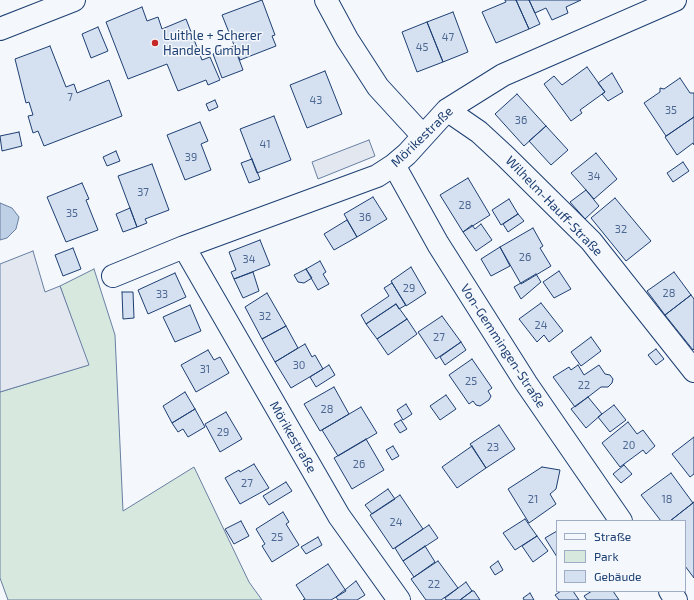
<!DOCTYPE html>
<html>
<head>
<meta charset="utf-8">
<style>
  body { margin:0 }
  #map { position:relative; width:694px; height:600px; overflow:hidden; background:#f4f7fb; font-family:"Exo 2",sans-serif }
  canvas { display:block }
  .legend { position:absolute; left:556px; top:520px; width:130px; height:72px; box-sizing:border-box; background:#f4f7fb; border:1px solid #9eadc5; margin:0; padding:5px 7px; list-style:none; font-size:12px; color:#1d3f73 }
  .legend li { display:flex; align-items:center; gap:8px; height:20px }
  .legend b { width:20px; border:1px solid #9eadc5 }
</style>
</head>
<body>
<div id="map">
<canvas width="694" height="600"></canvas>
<ul class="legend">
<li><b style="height:5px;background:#f4f7fb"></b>Straße</li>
<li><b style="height:11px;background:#d7e8df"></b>Park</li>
<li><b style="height:11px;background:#d5e0f0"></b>Gebäude</li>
</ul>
</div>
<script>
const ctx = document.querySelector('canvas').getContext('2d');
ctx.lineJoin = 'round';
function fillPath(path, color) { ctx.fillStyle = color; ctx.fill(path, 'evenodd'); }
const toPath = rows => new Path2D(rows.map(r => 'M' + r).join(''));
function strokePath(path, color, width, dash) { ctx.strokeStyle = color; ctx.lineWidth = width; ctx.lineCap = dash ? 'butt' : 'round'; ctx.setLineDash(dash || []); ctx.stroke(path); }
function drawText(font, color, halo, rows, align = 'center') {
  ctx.font = font + ' "Exo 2",sans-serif'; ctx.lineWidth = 3; ctx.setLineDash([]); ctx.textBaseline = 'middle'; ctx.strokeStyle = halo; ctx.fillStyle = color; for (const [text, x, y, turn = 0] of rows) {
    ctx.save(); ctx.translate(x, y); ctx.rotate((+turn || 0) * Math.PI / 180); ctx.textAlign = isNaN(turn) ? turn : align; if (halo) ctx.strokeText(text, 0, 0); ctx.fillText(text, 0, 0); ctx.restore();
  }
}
const green = toPath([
  [94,269,115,335,123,511,194,467,249,582,262,600,8,600,0,578,0,392,88,365,60,286,94,269]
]);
fillPath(green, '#d7e8df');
strokePath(green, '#687fa3', 1);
const parking = toPath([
  [369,140,375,156,318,179,312,162,369,140],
  [33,251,45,292,60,286,89,365,0,392,0,264,33,251]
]);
fillPath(parking, '#e3e8f0');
strokePath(parking, '#687fa3', 1);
const water = toPath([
  [0,203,12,208,19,217,16,229,7,238,0,240,0,203]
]);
fillPath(water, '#bed0e5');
strokePath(water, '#687fa3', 1);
const building = toPath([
  [262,0,275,35,272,36,276,46,240,60,222,15,262,0],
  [505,0,516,0,529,29,496,43,482,12,506,2,505,0],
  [516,0,529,0,540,24,529,29,516,0],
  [529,0,581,0,566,7,568,13,552,20,546,8,535,13,529,0],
  [142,7,147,21,158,17,162,29,186,19,202,60,210,57,220,80,208,85,206,80,178,91,167,64,128,79,106,22,142,7],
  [453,12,468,52,443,62,427,22,453,12],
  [427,22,443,62,417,72,402,32,427,22],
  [98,27,108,51,91,58,82,34,98,27],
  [50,46,66,87,74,84,77,93,109,80,122,116,44,146,38,131,33,133,28,116,33,115,29,102,26,103,15,59,50,46],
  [234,46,243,70,222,78,213,54,234,46],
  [587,67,605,92,580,110,582,113,571,121,544,84,554,76,562,85,587,67],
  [325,71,342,114,307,128,290,85,325,71],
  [612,73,623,92,608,101,602,94,605,92,598,83,612,73],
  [680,78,690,93,694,93,694,117,666,136,644,103,660,92,660,88,664,89,680,78],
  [517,94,546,126,524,146,495,114,517,94],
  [215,100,218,107,209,111,206,104,215,100],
  [274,116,291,160,257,173,240,129,274,116],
  [694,117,694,145,693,143,677,155,665,137,694,117],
  [200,122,208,141,201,144,211,170,185,180,167,135,200,122],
  [546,126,568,150,551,165,529,141,546,126],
  [19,132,22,146,2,151,0,136,19,132],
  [116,151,120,161,107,166,103,157,116,151],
  [596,153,617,179,594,199,571,173,596,153],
  [252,159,260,179,249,183,241,163,252,159],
  [683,162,689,171,673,182,667,173,683,162],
  [152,164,169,210,145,219,147,223,137,227,118,176,152,164],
  [468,178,490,215,463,232,440,195,468,178],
  [82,183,89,199,86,200,98,230,66,242,47,197,82,183],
  [586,190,599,206,585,219,570,202,586,190],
  [373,197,387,219,357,237,344,214,373,197],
  [615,198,651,241,626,261,591,218,615,198],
  [509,199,518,214,501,225,492,210,509,199],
  [130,208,137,227,123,232,116,214,130,208],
  [518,214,524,221,508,232,503,224,518,214],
  [347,220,357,237,334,250,324,234,347,220],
  [481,224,492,240,476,251,463,232,472,225,475,229,481,224],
  [533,228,543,246,540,248,551,266,521,284,500,247,533,228],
  [260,240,270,265,234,279,231,272,236,270,229,252,260,240],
  [500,247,510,266,491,276,481,259,500,247],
  [73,248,81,269,63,276,55,255,73,248],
  [320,261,326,272,323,274,329,284,318,290,306,269,320,261],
  [411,267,426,293,406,306,391,281,411,267],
  [306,269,312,278,304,283,298,282,294,275,306,269],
  [559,271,571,289,554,298,543,282,559,271],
  [253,272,259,291,243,298,234,279,253,272],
  [674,272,691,295,665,315,647,291,674,272],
  [175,273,186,297,148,314,138,290,175,273],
  [536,274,541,282,521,299,514,287,536,274],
  [392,283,406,305,399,309,396,304,366,324,361,315,389,296,384,288,392,283],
  [122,292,133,292,134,318,123,319,122,292],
  [267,293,286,326,262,339,245,307,267,293],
  [691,295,694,299,694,349,693,350,665,315,691,295],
  [541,303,563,331,549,342,544,335,537,342,519,319,541,303],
  [396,304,407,319,377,339,366,324,396,304],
  [190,305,201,331,175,342,163,317,190,305],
  [442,316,461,342,436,359,418,332,442,316],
  [407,319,417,334,388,355,377,339,407,319],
  [286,326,298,348,275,362,262,339,286,326],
  [591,337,601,351,581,366,571,352,591,337],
  [461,342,466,350,445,365,440,357,461,342],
  [305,344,312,357,315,355,323,369,291,388,275,362,305,344],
  [656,349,664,359,656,365,648,355,656,349],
  [208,350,214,360,220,357,229,373,196,392,181,365,208,350],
  [472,359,492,388,488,391,491,396,489,400,480,406,476,405,473,401,469,404,449,375,472,359],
  [329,365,335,375,316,387,310,377,329,365],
  [578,365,584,375,599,365,605,374,610,375,613,379,612,383,608,387,601,387,575,407,553,377,569,367,571,370,578,365],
  [334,387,349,414,320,431,304,404,334,387],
  [185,392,195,409,172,423,163,406,185,392],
  [446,395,456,409,440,420,430,406,446,395],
  [588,397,602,414,586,428,571,409,588,397],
  [406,404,412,414,403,420,397,410,406,404],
  [614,405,626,420,610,432,598,417,614,405],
  [361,407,377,433,338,456,322,430,361,407],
  [195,409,205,427,188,437,183,429,178,432,172,423,195,409],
  [226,412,242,439,220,452,205,424,226,412],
  [401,420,407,429,400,433,394,424,401,420],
  [628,422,637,434,643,430,655,446,646,454,643,450,620,467,602,443,628,422],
  [499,425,515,449,486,468,470,444,499,425],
  [694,437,694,474,690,477,672,454,694,437],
  [366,439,384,470,352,489,334,458,366,439],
  [393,446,399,456,392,460,386,450,393,446],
  [472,446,486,468,457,488,442,467,472,446],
  [254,464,269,488,240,504,225,478,239,470,240,472,254,464],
  [624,465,632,474,621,483,613,474,624,465],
  [542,467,560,470,556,489,550,494,556,504,529,523,508,489,542,467],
  [671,473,693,503,670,521,661,521,641,495,671,473],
  [286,482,292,491,269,505,263,496,286,482],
  [388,489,395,499,372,514,365,505,388,489],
  [400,495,423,529,393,549,370,515,400,495],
  [694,502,694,578,685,566,685,521,670,521,694,502],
  [283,512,289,522,286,524,299,545,272,562,262,546,265,544,256,529,283,512],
  [525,519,537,536,515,550,503,533,525,519],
  [241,521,249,536,234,544,225,529,241,521],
  [429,525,438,538,403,561,395,548,429,525],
  [557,531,557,557,545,538,557,531],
  [537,536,548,551,533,562,522,546,537,536],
  [318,537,322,545,306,554,301,547,318,537],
  [425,546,435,562,414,577,403,561,425,546],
  [438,561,458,588,441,600,426,600,411,579,438,561],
  [498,561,503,570,495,575,490,567,498,561],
  [328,564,346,591,331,600,303,600,305,599,296,585,328,564],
  [356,581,365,595,357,600,338,600,336,597,356,581],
  [466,582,472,591,460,600,446,600,445,598,466,582],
  [472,591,474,591,480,600,460,600,472,591],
  [561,591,573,591,579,600,559,600,555,595,561,591],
  [592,591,613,591,619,600,587,600,584,596,592,591],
  [530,593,534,600,524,600,523,598,530,593]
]);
fillPath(building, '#d5e0f0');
strokePath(building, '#1d3f73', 1);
const minor = toPath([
  [326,0,347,39,378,87,423,136],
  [0,29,74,0],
  [447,110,479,132,505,156,591,241,694,371],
  [394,165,438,244,526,383,621,521],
  [184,247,339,516,399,600],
  [113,276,184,247,377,176,394,165,407,154,447,110,503,75,675,0],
  [670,591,676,600]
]);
strokePath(minor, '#1d3f73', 24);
strokePath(minor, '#f4f7fb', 22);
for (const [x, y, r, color] of [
  [155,43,4,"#c62828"]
]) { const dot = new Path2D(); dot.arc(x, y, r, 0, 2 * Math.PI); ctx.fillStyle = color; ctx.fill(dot); strokePath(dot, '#f4f7fb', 1.5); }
drawText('11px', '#4b6792', null, [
  ["47",448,37],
  ["45",422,47],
  ["7",70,97],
  ["43",316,100],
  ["35",671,110],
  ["36",521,120],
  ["41",265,144],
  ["39",191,157],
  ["34",594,176],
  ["37",143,192],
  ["28",465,205],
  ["35",72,213],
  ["36",365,217],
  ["32",621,229],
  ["26",525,257],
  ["34",249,259],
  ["29",409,288],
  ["28",669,293],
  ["33",162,294],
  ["32",265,316],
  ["24",541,325],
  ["27",439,337],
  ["30",299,365],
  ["31",205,369],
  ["25",471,381],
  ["22",584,385],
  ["28",327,409],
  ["29",223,432],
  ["20",629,445],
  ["23",493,447],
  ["26",359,464],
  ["27",247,483],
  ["21",533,499],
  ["18",667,499],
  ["24",396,522],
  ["25",277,537],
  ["22",434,584]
]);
drawText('13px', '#1d3f73', '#f4f7fb', [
  ["Luithle + Scherer",163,36],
  ["Handels GmbH",163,51]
], 'left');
drawText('13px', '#1d3f73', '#f4f7fb', [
  ["Mörikestraße",422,137,-44],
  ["Wilhelm-Hauff-Straße",554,206,46],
  ["Von-Gemmingen-Straße",503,346,57],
  ["Mörikestraße",293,437,60]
]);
</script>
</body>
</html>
